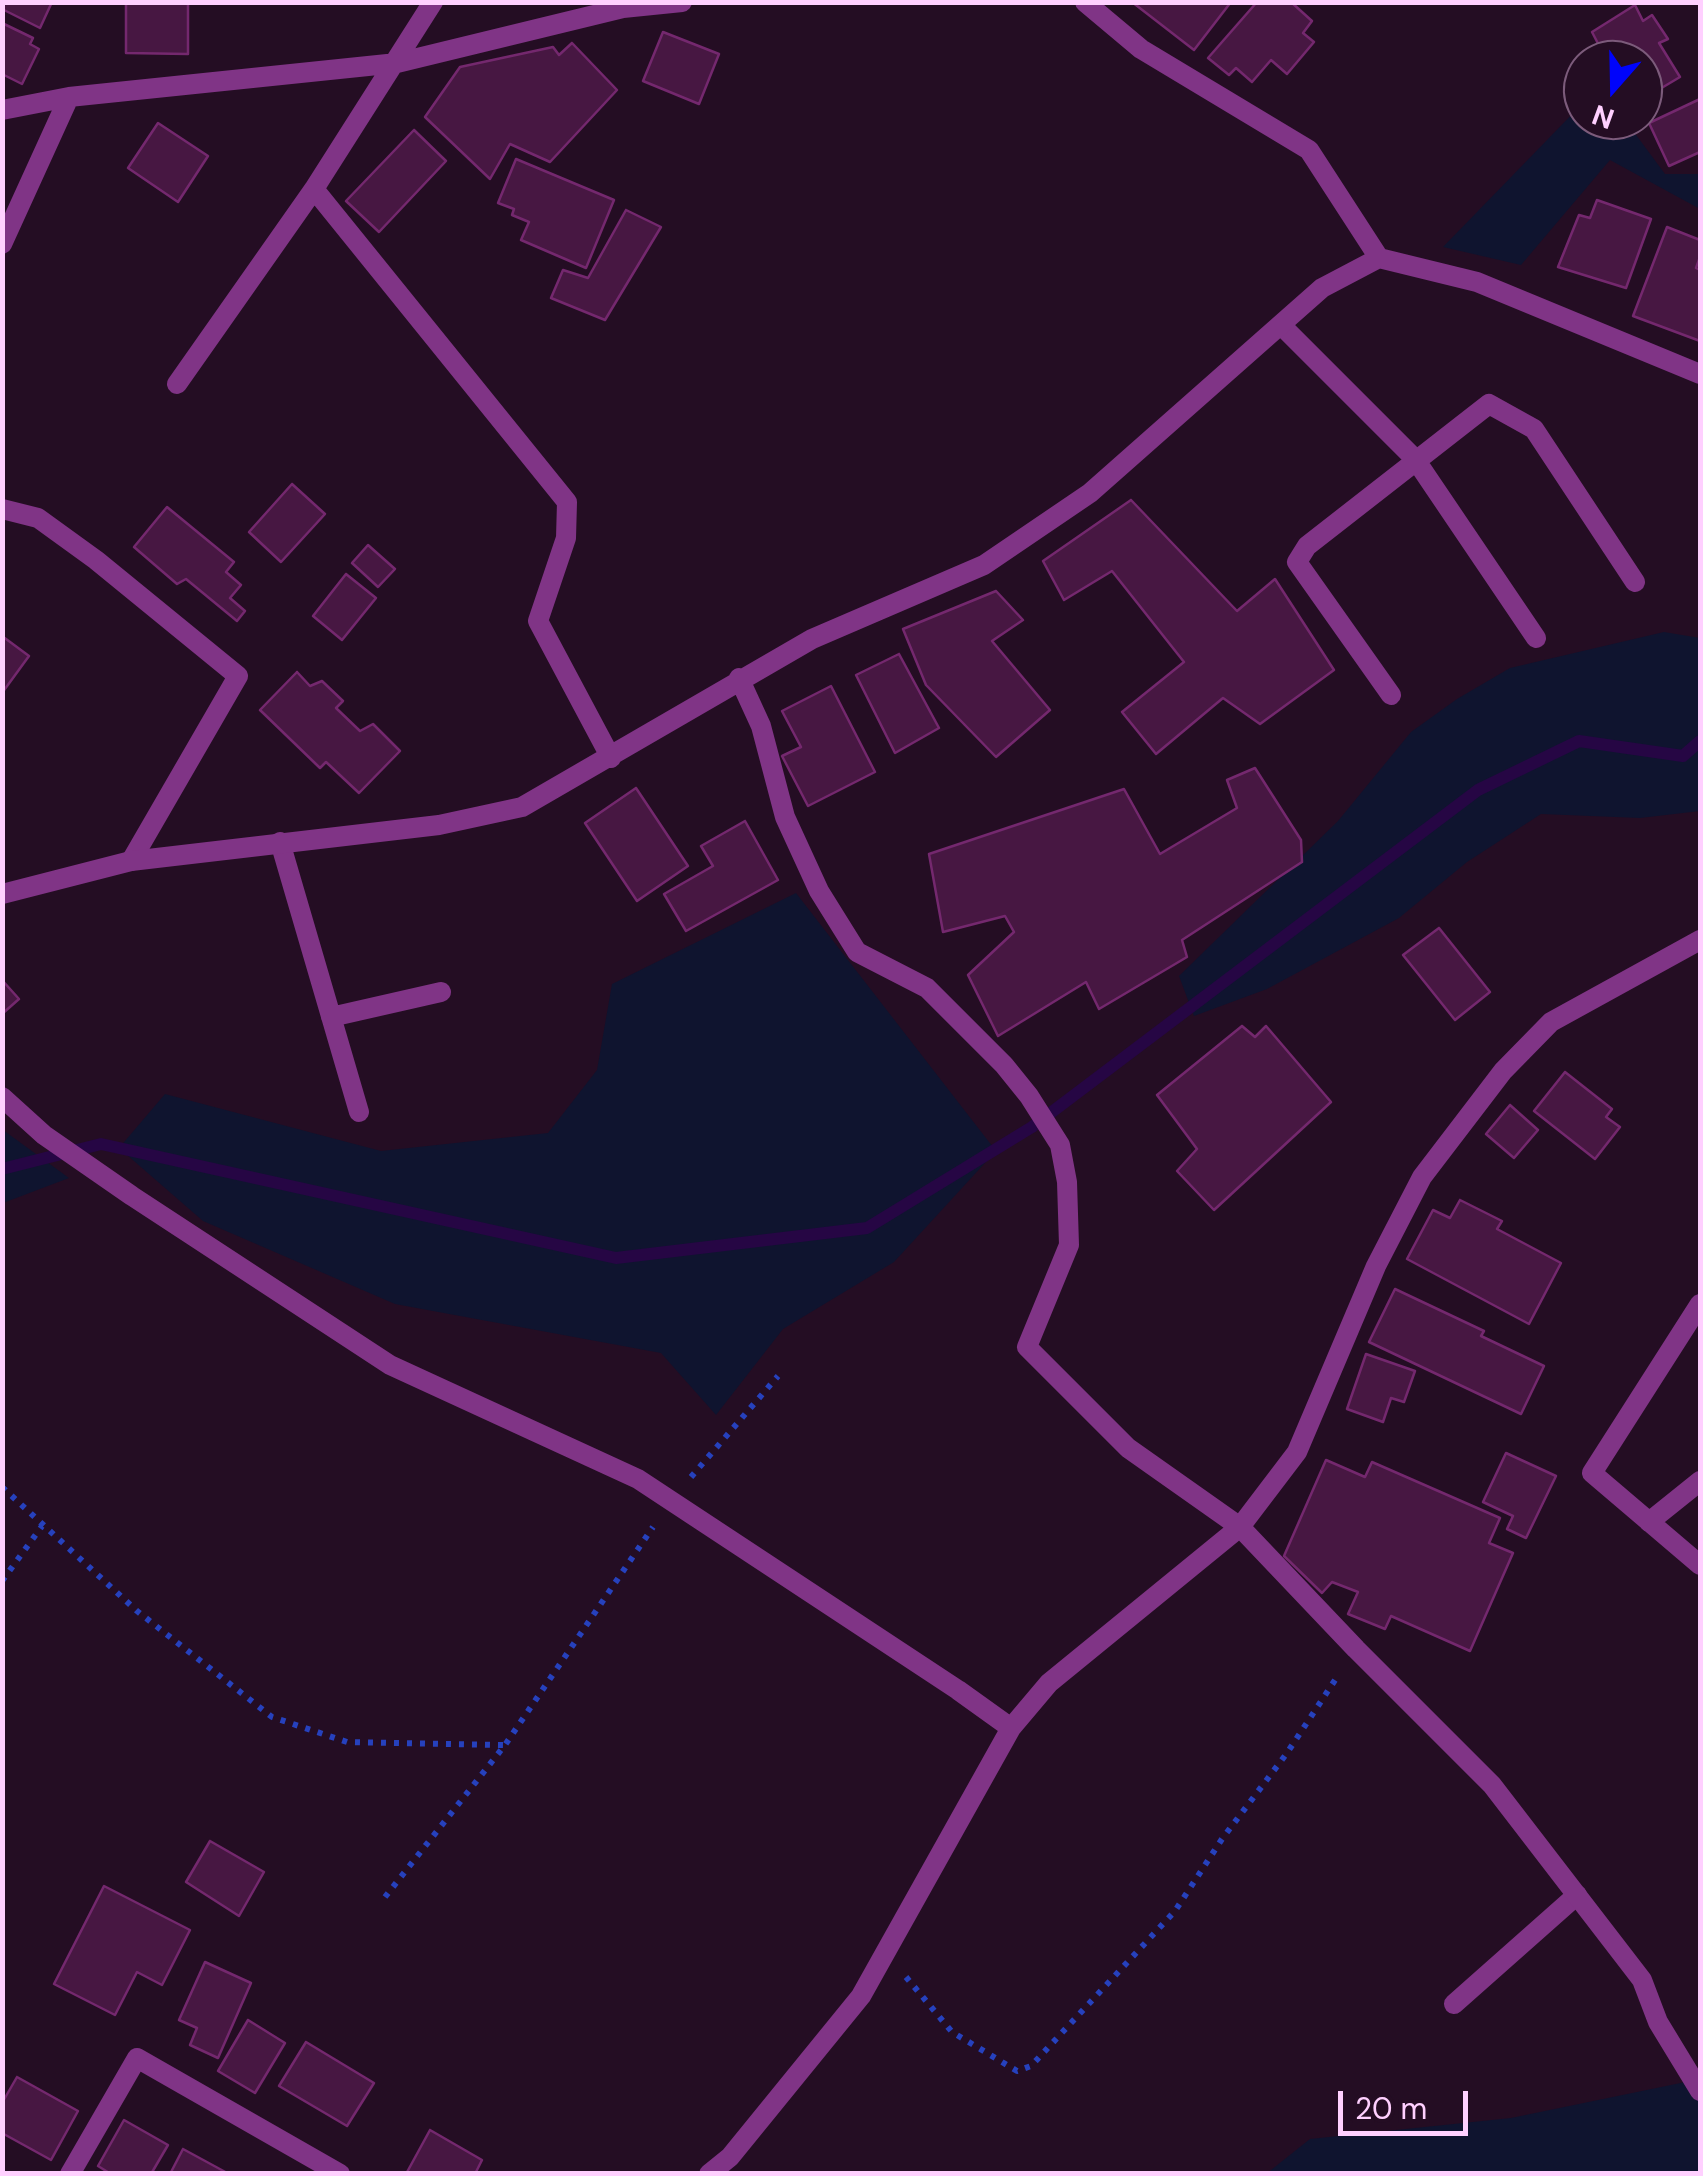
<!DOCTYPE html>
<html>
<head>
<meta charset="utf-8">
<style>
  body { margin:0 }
  #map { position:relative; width:1703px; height:2176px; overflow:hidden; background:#240d23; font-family:"DM Sans",sans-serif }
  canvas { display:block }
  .frame { position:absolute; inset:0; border:5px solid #ffd0ff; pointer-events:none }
  .north { position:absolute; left:1563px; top:40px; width:100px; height:100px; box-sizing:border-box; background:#240d23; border:2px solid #7c5b7b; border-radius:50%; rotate:200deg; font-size:28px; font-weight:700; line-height:40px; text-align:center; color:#ffd0ff }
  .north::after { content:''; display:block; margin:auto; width:35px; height:45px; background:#0004fb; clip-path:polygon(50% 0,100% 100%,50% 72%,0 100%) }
  .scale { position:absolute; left:1338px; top:2091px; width:130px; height:45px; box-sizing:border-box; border:5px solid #ffd0ff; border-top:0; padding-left:12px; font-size:30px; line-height:35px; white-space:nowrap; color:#ffd0ff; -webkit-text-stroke:8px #240d23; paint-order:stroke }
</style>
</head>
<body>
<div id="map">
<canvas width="1703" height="2176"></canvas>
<div class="frame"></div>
<div class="north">N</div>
<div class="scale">20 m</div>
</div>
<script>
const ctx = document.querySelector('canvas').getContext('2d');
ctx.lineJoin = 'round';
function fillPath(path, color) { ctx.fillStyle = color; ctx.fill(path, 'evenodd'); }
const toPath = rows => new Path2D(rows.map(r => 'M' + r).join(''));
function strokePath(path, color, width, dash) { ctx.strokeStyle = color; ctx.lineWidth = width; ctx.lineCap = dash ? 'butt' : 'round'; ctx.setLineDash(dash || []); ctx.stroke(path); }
fillPath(toPath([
  [1583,103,1583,120,1625,120,1665,174,1700,174,1700,209,1610,160,1521,265,1443,247],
  [1664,632,1700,638,1700,811,1640,818,1541,814,1467,862,1399,918,1267,989,1194,1016,1179,976,1338,821,1411,732,1457,699,1510,668],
  [796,893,996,1151,894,1262,783,1329,716,1415,661,1353,395,1304,203,1221,119,1148,165,1094,381,1151,548,1133,597,1070,612,984],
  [3,1130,69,1178,3,1203],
  [1700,2079,1700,2173,1266,2174,1310,2139,1511,2118]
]), '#0f142f');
strokePath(toPath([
  [2,1169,101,1144,616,1258,867,1228,1032,1127,1478,790,1579,741,1683,756,1700,741]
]), '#260644', 12);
const building = toPath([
  [2,2,52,2,40,28,2,9,2,2],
  [126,2,188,2,188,54,126,53,126,2],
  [1132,2,1231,2,1194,50,1132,2],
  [1257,2,1291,2,1312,21,1303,33,1314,42,1287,74,1271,60,1252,82,1236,68,1229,75,1208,58,1257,2],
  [1635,5,1643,21,1652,15,1668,39,1659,43,1680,77,1643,99,1643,60,1605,57,1592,32,1635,5],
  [2,23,33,38,30,44,39,49,22,84,2,74,2,23],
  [663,32,719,54,699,104,643,81,663,32],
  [572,43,617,90,550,162,510,144,490,179,425,117,460,67,553,47,559,55,572,43],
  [1700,99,1700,152,1669,166,1649,123,1700,99],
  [158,123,208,156,178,202,128,168,158,123],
  [414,130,446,161,379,232,346,201,414,130],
  [516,159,614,200,586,268,521,240,529,222,512,215,514,209,498,203,516,159],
  [1597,200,1651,219,1626,288,1558,267,1579,215,1590,218,1597,200],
  [626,210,661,227,605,320,551,298,563,270,588,278,626,210],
  [1667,227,1700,240,1700,257,1696,268,1700,270,1700,341,1633,316,1667,227],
  [292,484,325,514,281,562,249,532,292,484],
  [1131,500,1237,611,1275,579,1334,670,1260,724,1223,698,1156,754,1122,712,1184,662,1112,571,1064,600,1043,561,1131,500],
  [167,507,234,562,226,572,241,585,230,598,245,611,237,621,186,579,177,584,134,547,167,507],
  [368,545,395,569,378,587,352,563,368,545],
  [346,574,376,598,342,640,313,616,346,574],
  [996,591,1023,620,992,641,1050,710,996,757,926,685,903,629,996,591],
  [2,636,29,656,2,693,2,636],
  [899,654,939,728,895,753,856,675,899,654],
  [297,672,310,686,322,681,343,701,336,708,360,731,373,724,400,751,359,793,326,762,320,768,260,710,297,672],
  [831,686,875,772,808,806,782,756,801,747,782,711,831,686],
  [1255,768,1301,840,1302,862,1182,940,1187,957,1099,1009,1086,982,998,1036,968,975,1014,932,1005,916,943,932,929,854,1124,789,1160,854,1237,808,1227,780,1255,768],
  [636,788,688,866,637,901,585,823,636,788],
  [745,821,778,880,686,931,664,894,713,866,701,846,745,821],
  [1439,928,1490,992,1455,1020,1403,955,1439,928],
  [2,980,19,999,2,1014,2,980],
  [1242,1026,1255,1037,1266,1026,1331,1102,1214,1210,1177,1171,1197,1149,1157,1095,1242,1026],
  [1565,1072,1612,1109,1606,1117,1620,1127,1595,1159,1534,1111,1565,1072],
  [1510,1105,1538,1130,1514,1158,1486,1134,1510,1105],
  [1460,1200,1502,1221,1497,1229,1561,1263,1529,1324,1407,1259,1433,1210,1450,1218,1460,1200],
  [1395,1289,1484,1331,1481,1336,1544,1366,1521,1414,1369,1342,1395,1289],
  [1366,1354,1415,1371,1404,1402,1391,1398,1383,1422,1347,1409,1366,1354],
  [1506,1453,1556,1476,1526,1538,1507,1529,1513,1516,1483,1502,1506,1453],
  [1326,1460,1365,1477,1372,1462,1500,1518,1489,1543,1513,1553,1470,1651,1391,1616,1385,1629,1348,1614,1358,1592,1332,1582,1322,1593,1284,1556,1326,1460],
  [210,1841,264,1872,239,1916,186,1882,210,1841],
  [104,1886,190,1930,162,1985,137,1972,115,2015,54,1984,104,1886],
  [205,1962,251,1983,218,2058,190,2045,197,2028,179,2020,205,1962],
  [248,2020,285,2043,255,2093,218,2071,248,2020],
  [306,2042,374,2083,347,2126,279,2086,306,2042],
  [17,2077,78,2111,51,2160,2,2133,2,2103,17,2077],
  [124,2120,168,2145,151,2174,111,2174,98,2166,124,2120],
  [430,2130,482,2160,475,2174,406,2174,430,2130],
  [183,2149,229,2174,170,2174,183,2149]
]);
fillPath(building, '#471742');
strokePath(building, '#74286e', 2.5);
strokePath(toPath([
  [691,1477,778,1376],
  [2,1487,137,1611,272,1717,347,1742,504,1745],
  [2,1581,42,1526],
  [385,1897,505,1745,653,1527],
  [906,1977,952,2032,1017,2071,1031,2066,1175,1911,1222,1839,1287,1753,1339,1674]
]), '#2641bd', 6, [5, 8]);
strokePath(toPath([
  [1281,325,1415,459,1536,638],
  [2,509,38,518,96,560,238,676,131,861],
  [1391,695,1297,562,1307,546,1489,404,1534,429,1635,582],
  [280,842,359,1112],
  [331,1017,441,992],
  [1454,2004,1577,1895]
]), '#803486', 20);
strokePath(toPath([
  [1085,2,1141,49,1309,150,1379,258],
  [2,110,69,97,397,63,623,8,682,2],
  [314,189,567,502,566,538,538,621,611,758],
  [2,244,69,97],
  [177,384,314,189,433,2],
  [739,678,761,726,785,817,819,891,857,952,927,988,1004,1065,1029,1096,1060,1145,1067,1182,1069,1245,1027,1347,1128,1448,1240,1527,1356,1649,1492,1785,1642,1980,1658,2022,1700,2091],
  [2,894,131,861,439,825,522,807,812,639,984,565,1090,493,1322,288,1379,258,1477,282,1700,374],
  [2,1097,44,1135,132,1196,390,1365,638,1479,958,1690,1011,1728],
  [1700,1304,1592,1473,1700,1565],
  [1649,1522,1700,1481],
  [70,2174,137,2058,340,2174],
  [709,2174,730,2157,861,1996,1011,1728,1049,1683,1240,1527,1297,1452,1376,1266,1422,1177,1503,1071,1551,1022,1700,940]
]), '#803486', 20);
</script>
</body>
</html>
